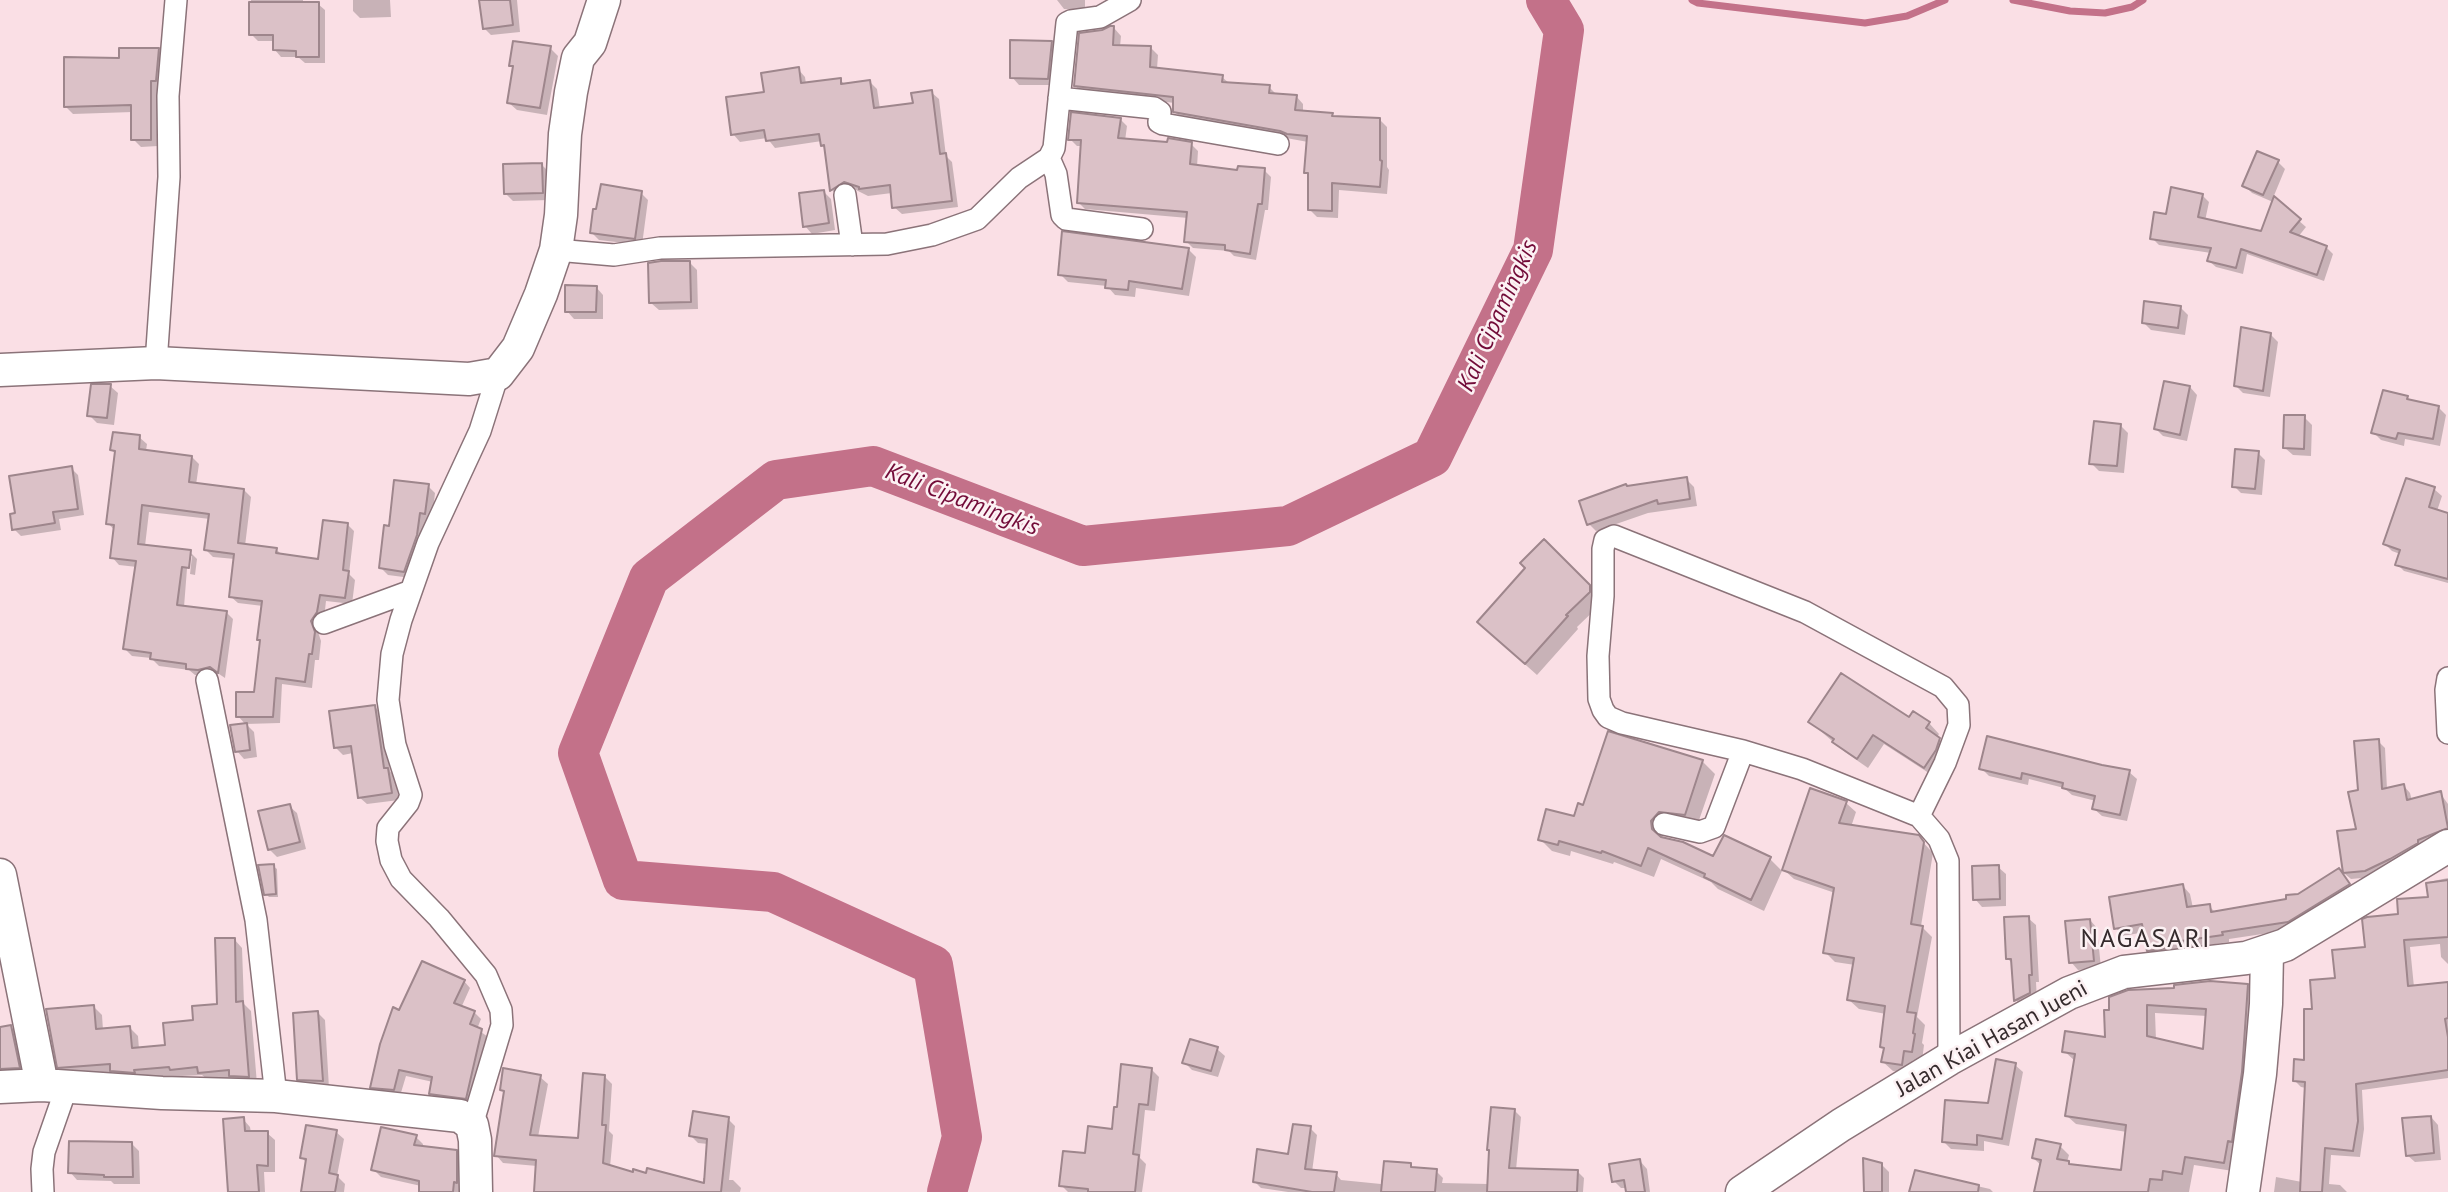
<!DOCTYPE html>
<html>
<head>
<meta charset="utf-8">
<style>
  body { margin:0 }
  canvas { display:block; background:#fadfe5 }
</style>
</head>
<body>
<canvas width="2448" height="1192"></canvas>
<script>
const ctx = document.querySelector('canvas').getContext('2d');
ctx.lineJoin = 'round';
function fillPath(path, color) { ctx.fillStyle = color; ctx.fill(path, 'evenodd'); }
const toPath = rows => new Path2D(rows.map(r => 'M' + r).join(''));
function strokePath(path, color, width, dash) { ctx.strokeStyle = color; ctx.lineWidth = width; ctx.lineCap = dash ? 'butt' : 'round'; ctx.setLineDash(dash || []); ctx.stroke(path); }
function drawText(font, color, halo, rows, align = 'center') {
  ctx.font = font + ' "PT Sans",sans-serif'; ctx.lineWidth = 5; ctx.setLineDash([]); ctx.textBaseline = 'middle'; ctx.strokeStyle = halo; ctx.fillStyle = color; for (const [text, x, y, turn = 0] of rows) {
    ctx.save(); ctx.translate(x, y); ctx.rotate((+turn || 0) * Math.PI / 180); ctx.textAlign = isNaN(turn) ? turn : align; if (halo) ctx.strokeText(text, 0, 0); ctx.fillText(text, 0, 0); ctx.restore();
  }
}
fillPath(toPath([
  [251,0,303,0,303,4,318,4,325,10,325,63,305,63,298,57,281,57,275,50,275,41,258,41,251,34],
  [353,0,390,0,391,17,360,18,353,11],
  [481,0,517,0,520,32,491,35,484,28],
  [1057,0,1085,0,1085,10,1064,9],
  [1114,28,1121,36,1120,47,1151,48,1158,55,1157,69,1222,77,1230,84,1269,87,1277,95,1296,96,1303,104,1303,113,1332,115,1335,118,1379,119,1387,127,1387,167,1389,170,1387,194,1339,190,1338,218,1317,217,1309,209,1310,176,1306,172,1308,142,1182,119,1175,112,1175,103,1083,93,1075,86],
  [1051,42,1059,50,1055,85,1019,85,1012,77],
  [550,48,558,56,547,115,517,110,509,103,514,68,511,65],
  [158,50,166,57,163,88,158,88,158,146,141,147,133,139,133,112,73,114,65,106,120,60],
  [798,69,805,77,806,84,840,80,846,85,870,82,877,89,880,109,915,104,931,92,939,99,946,156,952,162,958,207,902,214,894,207,892,193,868,196,852,188,839,197,832,190,826,149,822,141,775,148,767,138,740,142,733,134,766,93],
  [1120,119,1127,126,1125,141,1191,144,1198,151,1197,167,1239,172,1264,170,1271,177,1268,210,1265,210,1256,260,1234,256,1229,251,1193,248,1186,241,1188,218,1085,209,1078,202,1082,146,1077,146,1070,139],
  [2278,162,2285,169,2273,198,2306,227,2298,237,2326,247,2333,254,2324,281,2247,254,2243,274,2216,267,2209,261,2211,253,2159,245,2152,238,2167,216,2202,195,2209,202,2205,221,2262,233,2273,202,2252,193,2244,185],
  [542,165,549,172,550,200,513,201,506,194],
  [824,192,831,199,835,230,812,234,805,226],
  [641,193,648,200,642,245,599,240,592,233],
  [1188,249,1196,257,1189,296,1136,288,1135,297,1115,295,1107,286,1068,282,1060,274],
  [689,262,697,270,698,309,659,310,651,303],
  [596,287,603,295,603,319,574,319,567,311],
  [2180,307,2188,315,2185,335,2151,330,2144,323],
  [2270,334,2278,342,2270,397,2243,393,2236,386],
  [110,386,118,393,114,425,97,423,89,415],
  [2190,387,2197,395,2187,441,2163,436,2156,429],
  [2407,398,2411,402,2438,407,2446,415,2440,446,2405,439,2404,446,2381,440,2373,432],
  [2304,417,2312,425,2311,456,2293,455,2285,448],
  [2120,425,2128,433,2124,473,2099,471,2091,463],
  [139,437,147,444,146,451,192,457,199,464,196,485,244,490,251,497,245,546,276,549,283,556,320,561,347,524,354,531,349,574,355,580,352,604,326,601,324,619,317,629,321,641,319,660,315,660,312,688,282,684,280,723,246,724,254,732,257,757,244,759,237,751,246,725,238,716,256,694,262,642,259,639,263,606,238,603,230,596,235,559,213,557,206,550,210,519,149,512,145,546,190,552,197,559,195,575,190,574,192,556,188,556,184,607,226,612,233,619,225,678,219,674,206,677,195,675,189,670,159,666,151,658,132,656,125,649,137,567,119,565,112,557,115,531,108,523,116,454,112,450],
  [2258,453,2265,460,2262,495,2241,493,2234,486],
  [71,468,78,475,84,515,59,519,61,530,21,536,14,529,17,514],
  [1686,479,1694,487,1697,506,1648,513,1596,531,1589,524],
  [428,486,435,493,432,521,411,578,388,575,381,568,390,528],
  [2434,489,2442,496,2437,511,2448,515,2448,583,2404,571,2397,564,2400,554,2392,551,2385,544],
  [1544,541,1601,598,1601,604,1577,627,1578,629,1537,675,1491,634],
  [375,707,382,714,390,771,395,777,399,800,367,804,359,797,353,753,343,755,335,747],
  [1909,720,1929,723,1939,734,1937,737,1950,750,1935,777,1884,744,1868,768,1845,752,1810,722],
  [1609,733,1703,762,1715,774,1697,826,1672,823,1662,835,1663,838,1714,858,1770,859,1782,871,1764,911,1718,889,1711,882,1661,859,1654,877,1614,862,1613,864,1571,851,1570,856,1552,851,1540,839,1575,819,1585,807],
  [2378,741,2385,748,2387,789,2404,786,2410,793,2412,801,2440,793,2448,804,2448,836,2373,877,2351,879,2345,874,2339,833,2358,830,2360,791],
  [1981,768,2129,772,2137,779,2127,821,2102,816,2094,809,2096,801,2072,795,2064,788,2029,779,2028,785,1989,776],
  [1846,803,1856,812,1851,827,1918,837,1933,853,1921,926,1932,937,1917,1017,1925,1025,1922,1043,1924,1045,1922,1061,1913,1060,1911,1074,1893,1071,1883,1062,1885,1050,1882,1047,1886,1014,1859,1009,1849,1000,1855,965,1835,962,1825,952,1835,893,1794,879,1784,870],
  [289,806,297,813,306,849,277,857,269,849],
  [273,866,277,869,278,897,269,897,266,894],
  [1998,867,2006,874,2006,906,1982,907,1975,899],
  [2339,870,2356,892,2296,929,2229,939,2229,942,2174,950,2175,955,2156,958,2148,950,2145,932,2123,936,2116,928,2183,886,2190,894,2193,908,2209,906,2216,913,2288,900],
  [2448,878,2448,964,2441,957,2440,944,2410,947,2414,987,2448,985,2448,1078,2362,1090,2364,1129,2360,1157,2331,1155,2329,1184,2340,1185,2347,1192,2274,1192,2276,1177,2302,1182,2306,1088,2301,1087,2294,1080,2306,1061,2314,1011,2337,980,2400,916,2430,898,2428,882],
  [2028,918,2036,925,2039,982,2036,982,2037,1001,2023,1008,2016,1000,2013,964,2007,958],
  [2090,920,2097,928,2101,968,2078,970,2071,962],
  [234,939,242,948,244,1004,251,1011,257,1084,239,1084,233,1078,208,1080,202,1075,120,1079,113,1072,67,1075,59,1067,94,1007,102,1015,103,1030,130,1028,138,1036,139,1049,167,1047,195,1022,218,1005],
  [464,981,470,988,461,1008,475,1013,481,1019,477,1029,488,1037,472,1105,437,1100,431,1094,433,1082,406,1076,400,1096,378,1094,372,1087,400,1012],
  [2247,985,2256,994,2233,1171,2194,1165,2189,1192,2036,1192,2042,1166,2033,1158,2060,1146,2069,1155,2067,1162,2072,1166,2123,1172,2127,1132,2076,1124,2067,1116,2075,1061,2064,1051,2106,1039,2105,1011],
  [2155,1013,2207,1016,2205,1052,2156,1040],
  [318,1013,325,1020,329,1088,306,1087,298,1079],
  [11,1027,17,1033,25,1073,8,1074,2,1068,0,1029],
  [1217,1049,1225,1056,1218,1077,1192,1070,1184,1062],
  [2015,1065,2023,1072,2009,1146,1984,1141,1984,1151,1951,1149,1944,1142,1990,1105],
  [1151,1069,1159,1077,1155,1111,1145,1110,1140,1158,1146,1164,1142,1192,1068,1192,1061,1185,1087,1155,1113,1131,1118,1109],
  [604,1076,612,1084,609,1131,613,1135,610,1167,634,1174,703,1185,703,1178,706,1178,708,1144,698,1143,690,1135,728,1119,735,1126,729,1180,733,1180,741,1188,740,1192,536,1192,537,1166,503,1163,496,1155,505,1093,502,1090,540,1077,548,1084,538,1137,580,1140],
  [1515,1111,1521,1117,1516,1170,1577,1171,1584,1178,1583,1192,1288,1192,1261,1188,1254,1181,1290,1156,1310,1128,1317,1135,1312,1172,1336,1174,1341,1180,1381,1184,1381,1180,1411,1165,1415,1169,1436,1171,1443,1178,1442,1183,1489,1184],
  [2431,1117,2438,1125,2441,1160,2415,1162,2407,1155],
  [243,1119,250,1127,251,1133,267,1133,275,1140,275,1172,264,1172,265,1192,227,1192,227,1180,229,1180],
  [336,1132,344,1139,337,1176,345,1184,344,1192,304,1192,307,1163,301,1157],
  [416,1137,423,1144,423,1148,456,1151,464,1159,465,1192,420,1192,421,1186,381,1177,373,1169],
  [132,1144,139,1151,140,1184,114,1184,111,1181,77,1180,70,1172],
  [1640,1161,1647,1169,1650,1192,1627,1192,1627,1188,1621,1188,1614,1181],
  [1881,1164,1889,1172,1889,1192,1865,1192],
  [1916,1172,1990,1189,1993,1192,1911,1192]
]), '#0003');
strokePath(toPath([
  [1692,0,1698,3,1865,23,1907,16,1945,0],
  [2013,0,2070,11,2105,13,2132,7,2143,0]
]), '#c37189', 7);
strokePath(toPath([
  [947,1192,962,1137,933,965,773,892,623,880,578,753,649,578,776,480,873,466,1083,546,1288,526,1432,457,1533,250,1564,30,1546,0]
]), '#c37189', 40);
const building = toPath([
  [479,0,510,0,513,25,483,29,479,0],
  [249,2,319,2,319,57,296,57,296,51,273,50,273,35,249,35,249,2],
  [1110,26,1114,26,1113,45,1151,46,1150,67,1223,75,1222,82,1270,85,1269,93,1297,95,1295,110,1333,113,1332,116,1380,118,1380,160,1382,161,1380,187,1332,183,1332,211,1308,210,1308,173,1304,173,1307,136,1287,134,1280,131,1173,112,1173,97,1074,86,1079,33,1102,30,1110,26],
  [1010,40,1052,41,1048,79,1010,78,1010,40],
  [513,41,551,46,540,108,507,103,513,66,509,66,513,41],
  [119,48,159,48,156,81,151,81,151,140,131,140,131,105,64,107,64,57,119,58,119,48],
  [799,67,801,83,841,78,841,84,870,80,874,108,913,103,911,93,932,90,940,154,946,153,952,201,892,208,890,185,859,189,859,187,844,182,830,191,824,145,821,146,819,134,766,141,764,130,731,135,726,97,764,92,761,73,799,67],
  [1071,112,1121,118,1118,138,1167,142,1168,138,1192,142,1190,164,1237,170,1238,166,1265,168,1262,204,1258,204,1250,254,1225,250,1225,245,1184,242,1187,212,1077,203,1081,140,1068,140,1071,112],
  [2257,151,2279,160,2263,195,2242,186,2257,151],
  [542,163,543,193,504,194,503,164,542,163],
  [601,184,642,191,635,239,590,233,593,209,596,209,601,184],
  [2171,187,2203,194,2198,217,2261,231,2274,196,2301,219,2290,232,2327,246,2317,275,2241,249,2236,268,2207,261,2211,248,2150,239,2154,212,2166,214,2171,187],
  [824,190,829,223,803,227,799,193,824,190],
  [1062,231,1189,248,1182,289,1129,281,1128,290,1105,288,1106,280,1058,275,1062,231],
  [661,261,690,261,691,302,649,303,648,263,661,261],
  [565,285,597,286,596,312,565,312,565,285],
  [2144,301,2181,306,2178,328,2142,323,2144,301],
  [2241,327,2271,333,2263,391,2234,386,2241,327],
  [2164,381,2190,386,2180,435,2154,429,2164,381],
  [91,384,111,384,107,418,87,416,91,384],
  [2383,390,2408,396,2407,399,2439,406,2433,439,2398,433,2396,439,2371,433,2383,390],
  [2284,415,2305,415,2304,449,2283,448,2284,415],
  [2094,421,2121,424,2117,466,2089,464,2094,421],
  [113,432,140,435,139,449,192,456,189,482,244,489,238,543,277,548,276,553,318,559,323,520,348,523,343,570,349,571,345,598,320,595,317,612,311,621,315,632,312,654,309,654,305,682,276,678,273,717,236,717,236,692,254,692,260,640,257,640,262,601,229,597,234,554,204,550,209,514,142,505,138,544,191,550,189,568,182,567,177,605,227,611,218,673,210,667,198,670,186,669,186,664,150,659,151,653,123,649,136,561,110,558,114,525,106,524,115,451,110,450,113,432],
  [2235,449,2259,451,2255,489,2232,487,2235,449],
  [72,466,78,509,53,512,55,523,12,530,10,514,15,513,9,476,72,466],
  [1687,477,1690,499,1658,504,1657,500,1587,525,1579,501,1626,484,1627,486,1687,477],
  [2406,478,2435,487,2429,507,2448,513,2448,579,2395,565,2400,550,2383,544,2406,478],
  [394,480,429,484,425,514,420,513,417,535,404,572,379,568,384,525,389,526,394,480],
  [1544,539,1590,585,1590,592,1566,615,1568,616,1525,664,1477,622,1525,568,1520,563,1544,539],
  [1841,673,1909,717,1913,711,1930,722,1926,728,1940,738,1936,750,1924,768,1873,735,1857,759,1832,742,1834,739,1808,722,1841,673],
  [375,705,384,768,388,768,392,793,358,798,351,746,334,748,329,711,375,705],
  [247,723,250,750,235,752,230,725,247,723],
  [1608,731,1703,760,1685,815,1659,812,1651,821,1652,829,1661,837,1683,842,1713,856,1724,835,1771,857,1751,900,1704,877,1705,874,1648,848,1641,866,1602,851,1601,853,1559,841,1558,845,1538,840,1546,809,1574,816,1578,803,1583,805,1608,731],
  [1987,736,2102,765,2130,770,2120,815,2092,809,2095,796,2062,788,2063,783,2022,773,2021,779,1979,769,1987,736],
  [2379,739,2382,789,2404,784,2407,800,2441,791,2448,828,2418,840,2418,843,2390,859,2365,871,2343,873,2337,831,2356,829,2348,792,2358,790,2354,741,2379,739],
  [1810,788,1847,801,1839,823,1919,835,1924,842,1911,924,1923,926,1907,1012,1916,1013,1913,1033,1915,1034,1912,1052,1904,1051,1902,1065,1881,1062,1884,1048,1880,1047,1885,1006,1847,1000,1854,958,1823,953,1834,888,1782,870,1810,788],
  [290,804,300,842,268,850,258,811,290,804],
  [274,864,276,894,264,895,258,865,274,864],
  [1999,865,2000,899,1973,900,1972,866,1999,865],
  [2339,868,2350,884,2288,922,2222,932,2223,935,2167,943,2168,948,2147,951,2142,924,2114,929,2109,897,2183,884,2187,907,2210,904,2211,912,2286,899,2286,895,2298,894,2339,868],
  [2448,880,2448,937,2404,940,2408,986,2448,982,2448,1018,2445,1019,2448,1037,2448,1070,2356,1084,2358,1121,2353,1151,2325,1148,2322,1192,2300,1192,2305,1082,2293,1081,2294,1059,2304,1060,2304,1009,2312,1009,2310,980,2335,978,2332,950,2365,947,2362,919,2367,917,2398,914,2397,899,2428,897,2426,883,2448,880],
  [2029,916,2032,975,2029,975,2030,993,2014,1001,2011,959,2006,959,2004,917,2029,916],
  [2090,919,2094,961,2069,963,2065,921,2090,919],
  [215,938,235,938,236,1002,243,1001,249,1077,229,1076,229,1070,198,1073,197,1067,170,1070,169,1067,134,1070,135,1073,110,1071,110,1064,57,1068,46,1009,94,1005,96,1029,130,1026,132,1048,165,1045,163,1023,193,1020,192,1006,217,1004,215,938],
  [422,961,465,980,454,1003,475,1011,470,1024,482,1029,466,1099,429,1094,432,1077,399,1070,394,1090,370,1088,380,1044,393,1007,399,1010,422,961],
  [2210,981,2248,984,2242,1072,2232,1142,2228,1141,2224,1163,2185,1157,2182,1174,2163,1171,2162,1180,2150,1179,2148,1192,2034,1192,2041,1160,2032,1158,2036,1139,2061,1144,2057,1159,2069,1161,2069,1164,2121,1170,2126,1125,2065,1116,2075,1054,2062,1052,2065,1031,2105,1037,2104,1010,2109,1010,2109,997,2128,990,2174,988,2174,985,2210,981],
  [2147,1005,2206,1009,2203,1049,2147,1036,2147,1005],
  [318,1011,323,1081,297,1080,293,1013,318,1011],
  [11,1025,20,1068,0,1069,0,1027,11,1025],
  [1190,1039,1218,1047,1211,1071,1182,1063,1190,1039],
  [1996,1059,2016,1063,2002,1139,1977,1135,1977,1145,1942,1142,1945,1100,1988,1103,1996,1059],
  [1121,1064,1152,1068,1148,1105,1139,1104,1133,1154,1139,1155,1135,1192,1088,1192,1088,1189,1059,1186,1063,1151,1085,1153,1088,1126,1112,1129,1114,1107,1117,1107,1121,1064],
  [503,1068,541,1075,530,1135,578,1138,583,1073,605,1075,602,1125,606,1125,603,1163,633,1172,633,1169,646,1173,647,1168,704,1183,707,1139,689,1136,693,1111,729,1117,721,1192,534,1192,536,1160,494,1156,504,1091,500,1090,503,1068],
  [1491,1107,1515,1109,1509,1168,1578,1170,1577,1192,1487,1192,1489,1150,1487,1150,1491,1107],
  [2431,1116,2434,1153,2406,1156,2402,1118,2431,1116],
  [244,1117,245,1131,268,1131,268,1166,257,1165,259,1192,228,1192,223,1119,244,1117],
  [1293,1124,1311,1126,1305,1169,1337,1172,1334,1192,1312,1192,1253,1182,1257,1149,1288,1154,1293,1124],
  [306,1125,337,1130,329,1173,338,1175,335,1192,301,1192,306,1159,300,1158,306,1125],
  [381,1127,417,1135,414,1145,457,1150,457,1183,454,1182,453,1192,419,1192,419,1181,371,1170,381,1127],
  [69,1141,132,1142,133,1177,104,1177,104,1175,68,1173,69,1141],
  [1863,1158,1882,1163,1882,1192,1864,1192,1863,1158],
  [1640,1159,1645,1192,1626,1192,1624,1180,1612,1182,1609,1164,1640,1159],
  [1384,1161,1411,1163,1411,1167,1437,1169,1435,1192,1381,1192,1384,1161],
  [1915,1170,1979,1185,1978,1192,1909,1192,1915,1170]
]);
fillPath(building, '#dbc1c7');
strokePath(building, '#9e868c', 2);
const street = toPath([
  [1059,98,1154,108,1160,112,1159,122,1163,124,1278,144],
  [1049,158,1056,174,1062,215,1066,219,1142,229],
  [845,195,852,245],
  [556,250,614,255,660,248,887,244,932,235,977,219,1019,178,1049,158,1054,148,1067,23,1071,21,1100,17,1130,0],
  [156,363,169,177,168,96,176,0],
  [324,623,411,591],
  [2448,678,2446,690,2448,733],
  [207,680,256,920,276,1096],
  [1919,816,1945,763,1959,725,1958,705,1943,687,1805,612,1614,536,1605,540,1603,549,1603,596,1598,656,1599,699,1603,710,1608,717,1622,723,1743,751,1802,769,1919,816,1939,839,1948,861,1949,1059],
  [1664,824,1700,832,1714,827,1743,751],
  [472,1125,502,1025,501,1010,486,975,439,918,401,879,391,860,387,841,388,828,408,803,411,795,395,745,388,700,392,654,401,620,428,543,480,431,498,374],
  [43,1192,42,1169,44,1152,67,1086]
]);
const secondary = toPath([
  [0,370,156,363,469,379,498,374,518,348,541,294,556,250,561,215,565,134,571,92,578,58,590,43,604,0],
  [0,875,42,1085],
  [0,1087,42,1085,162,1093,276,1096,460,1116,472,1125,475,1140,476,1192],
  [1742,1192,1841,1125,1949,1059,2069,993,2124,972,2246,958,2285,945,2448,846],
  [2243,1192,2260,1074,2266,1004,2267,952]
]);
strokePath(street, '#8b7379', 24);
strokePath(secondary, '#8b7379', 35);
strokePath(street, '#fff', 21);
strokePath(secondary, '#fff', 32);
drawText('23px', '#352b2d', '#fcf1f3', [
  ["Jalan Kiai Hasan Jueni",1992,1039,-29]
]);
drawText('italic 24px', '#720b38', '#fcf1f3', [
  ["Kali Cipamingkis",1498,316,-66],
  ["Kali Cipamingkis",962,500,21]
]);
ctx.letterSpacing = '2px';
drawText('26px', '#352b2d', '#fcf1f3', [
  ["NAGASARI",2146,940]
]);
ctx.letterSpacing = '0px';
</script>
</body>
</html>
